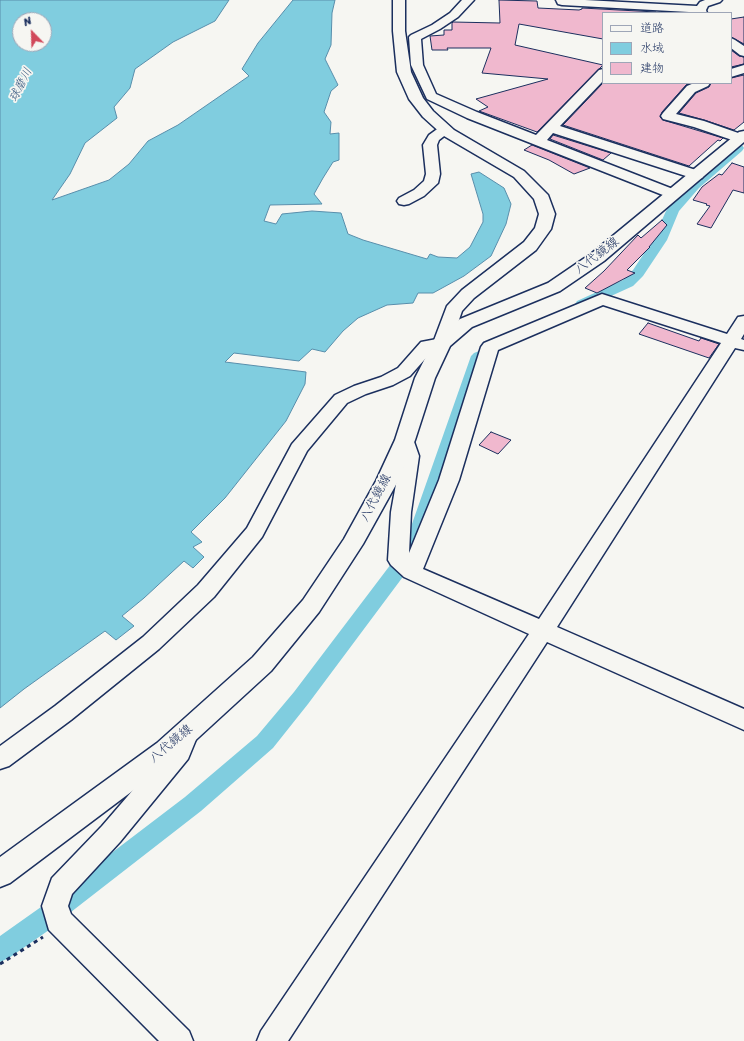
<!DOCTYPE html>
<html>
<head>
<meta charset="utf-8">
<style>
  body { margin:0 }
  #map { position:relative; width:744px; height:1041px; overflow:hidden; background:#f6f6f2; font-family:Sriracha,"Klee One",sans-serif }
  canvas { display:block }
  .legend { position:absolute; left:602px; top:12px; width:130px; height:72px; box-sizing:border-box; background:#f6f6f2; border:1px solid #9ea6b7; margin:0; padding:5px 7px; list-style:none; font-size:12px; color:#1b2f5e }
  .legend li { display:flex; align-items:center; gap:8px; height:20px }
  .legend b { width:20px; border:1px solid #9ea6b7 }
  .north { position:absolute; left:12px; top:12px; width:40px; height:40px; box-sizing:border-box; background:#f6f6f2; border:1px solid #9ea6b7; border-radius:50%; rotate:337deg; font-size:11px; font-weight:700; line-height:16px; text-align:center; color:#1b2f5e }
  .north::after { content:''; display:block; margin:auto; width:14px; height:18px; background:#d1495b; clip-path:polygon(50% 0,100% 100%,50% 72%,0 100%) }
</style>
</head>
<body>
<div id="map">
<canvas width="744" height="1041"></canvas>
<ul class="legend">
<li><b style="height:5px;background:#f6f6f2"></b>道路</li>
<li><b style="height:11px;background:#80cddf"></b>水域</li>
<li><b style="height:11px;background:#f0b8ce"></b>建物</li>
</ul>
<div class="north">N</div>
</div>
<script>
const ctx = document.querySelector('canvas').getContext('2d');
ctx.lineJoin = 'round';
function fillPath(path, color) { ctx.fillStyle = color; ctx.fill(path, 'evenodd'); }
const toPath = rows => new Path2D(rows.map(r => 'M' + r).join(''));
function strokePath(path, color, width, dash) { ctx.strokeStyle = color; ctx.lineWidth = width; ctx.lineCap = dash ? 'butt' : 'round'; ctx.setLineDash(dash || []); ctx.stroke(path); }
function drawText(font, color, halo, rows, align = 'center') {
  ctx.font = font + ' Sriracha,"Klee One",sans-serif'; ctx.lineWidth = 3.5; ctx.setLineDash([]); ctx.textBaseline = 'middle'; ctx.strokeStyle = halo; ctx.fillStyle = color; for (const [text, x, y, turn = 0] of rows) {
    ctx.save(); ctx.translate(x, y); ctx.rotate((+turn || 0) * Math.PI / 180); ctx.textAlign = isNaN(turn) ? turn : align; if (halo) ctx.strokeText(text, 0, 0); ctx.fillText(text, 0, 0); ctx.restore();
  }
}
const water = toPath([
  [0,0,229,0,215,21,173,42,135,69,130,88,114,107,117,118,85,143,70,174,52,200,109,180,129,164,148,141,178,125,249,76,242,69,258,43,293,0,335,0,332,13,331,45,325,59,338,85,331,91,324,112,331,122,330,134,339,133,339,160,333,162,323,178,314,194,322,204,270,205,264,221,276,224,282,214,312,211,341,213,348,234,363,240,427,259,430,254,438,257,457,258,470,247,483,222,483,214,471,174,479,172,504,188,511,204,506,224,491,256,464,276,433,293,418,293,413,303,387,305,358,318,343,331,325,352,312,349,299,361,234,353,225,362,306,372,305,384,286,421,225,498,191,532,202,542,193,547,204,557,193,568,184,561,144,598,122,616,134,626,116,640,105,631,24,689,0,708,0,0],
  [20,20,44,20,44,44,20,44,20,20]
]);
fillPath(water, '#80cddf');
strokePath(water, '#588eab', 1);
fillPath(toPath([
  [738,144,742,145,744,148,742,151,699,188,686,203,679,211,667,240,643,276,633,286,587,307,582,308,577,307,575,304,577,301,623,280,633,270,653,240,666,211,676,197,689,182,734,145,738,144],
  [479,351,484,353,487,356,425,538,412,565,406,567,407,569,405,574,308,704,273,748,201,811,71,912,62,915,59,923,9,958,0,962,0,936,41,907,51,904,55,896,185,797,257,736,294,692,391,564,397,562,396,560,407,538,471,356,474,353,479,351]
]), '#80cddf');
const building = toPath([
  [499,0,537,1,538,8,579,10,582,9,582,8,656,12,656,13,603,13,603,39,519,24,515,45,603,65,537,132,479,111,488,107,476,99,548,79,482,73,491,48,447,48,448,50,432,50,430,36,444,35,444,30,452,30,452,23,453,22,500,23,499,0],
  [744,17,744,44,731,37,731,19,744,17],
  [731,50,739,56,744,57,744,64,731,67,731,50],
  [744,75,744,122,734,130,704,120,679,113,696,93,709,87,711,83,731,83,731,78,744,75],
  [603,83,690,83,686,85,662,112,660,117,663,120,723,138,720,141,718,140,689,166,563,125,603,83],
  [553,135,611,153,603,160,550,139,553,135],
  [532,145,590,168,574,174,549,160,524,150,532,145],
  [732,163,744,167,744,193,733,190,711,228,697,224,710,206,706,205,707,204,693,200,702,187,719,174,722,175,732,163],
  [662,220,667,225,649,247,650,247,627,270,635,273,597,293,585,288,604,271,638,235,641,238,662,220],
  [648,323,699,341,701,338,719,344,709,358,639,334,648,323],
  [491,432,511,440,498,454,479,445,491,432]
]);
fillPath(building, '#f0b8ce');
strokePath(building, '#1b2f5e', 1);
const minor = toPath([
  [462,0,474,0,458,17,440,29,421,39,423,65,436,94,477,112,536,135,599,70,603,69,603,81,560,126,702,172,704,175,702,178,697,179,692,178,553,133,547,140,678,191,680,194,678,197,673,198,668,197,467,118,427,99,411,65,409,37,411,35,432,25,450,13,462,0],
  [556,0,585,0,697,6,700,2,705,0,722,0,720,2,708,6,706,10,707,13,562,5,558,4,556,0],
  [731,38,735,40,744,46,744,56,740,55,731,48,731,38],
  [744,65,744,73,731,77,731,69,744,65],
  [694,83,710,83,708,86,695,92,676,114,704,121,744,135,744,141,735,141,694,127,663,119,661,116,663,113,687,86,694,83],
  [445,126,450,127,452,130,439,140,437,145,440,174,438,183,424,196,409,204,404,205,399,204,397,201,399,198,414,190,424,181,426,174,423,145,429,135,440,127,445,126],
  [602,294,727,334,738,317,744,316,744,334,741,339,744,340,744,350,735,348,557,627,744,709,744,730,547,642,288,1041,257,1041,261,1031,529,634,404,577,391,565,388,560,391,512,401,456,396,440,398,436,405,434,412,436,419,456,411,512,409,553,439,480,481,347,484,343,602,294],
  [603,305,721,343,539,619,423,569,459,480,498,350,603,305],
  [442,338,448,339,450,343,448,347,433,350,410,376,393,385,366,394,347,403,307,451,262,537,214,597,159,649,71,720,9,766,0,769,0,746,55,706,143,637,198,585,247,528,292,444,335,395,354,386,381,377,398,368,421,342,442,338],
  [185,727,193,730,197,737,188,759,120,842,72,894,68,906,71,914,189,1031,193,1041,159,1041,49,930,42,906,52,878,102,826,170,747,177,730,185,727]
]);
const tertiary = toPath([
  [393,0,405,0,405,31,411,72,423,98,433,111,454,130,524,171,548,195,555,214,551,229,536,250,474,298,462,311,451,343,449,347,442,349,435,347,433,343,447,306,462,290,524,242,535,228,539,214,534,199,514,177,444,136,423,117,409,99,397,72,393,31,393,0]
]);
const primary = toPath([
  [744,131,744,142,604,261,560,291,472,327,450,346,435,378,415,440,398,481,363,544,319,612,271,671,175,759,10,883,0,887,0,857,157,743,253,657,303,600,344,539,376,481,395,440,415,378,435,339,460,319,548,283,592,253,739,132,744,131]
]);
strokePath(minor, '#1b2f5e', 3);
strokePath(tertiary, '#1b2f5e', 3);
strokePath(primary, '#1b2f5e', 3);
strokePath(toPath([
  [0,964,43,937]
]), '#1b2f5e', 3, [4, 4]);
fillPath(minor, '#f6f6f2');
fillPath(tertiary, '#f6f6f2');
fillPath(primary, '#f6f6f2');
drawText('italic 12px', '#34567e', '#f6f6f2', [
  ["球磨川",21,85,-63]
]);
drawText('13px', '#1b2f5e', '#f6f6f2', [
  ["八代鏡線",597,256,-37],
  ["八代鏡線",376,498,-62],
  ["八代鏡線",171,744,-40]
]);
</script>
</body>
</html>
